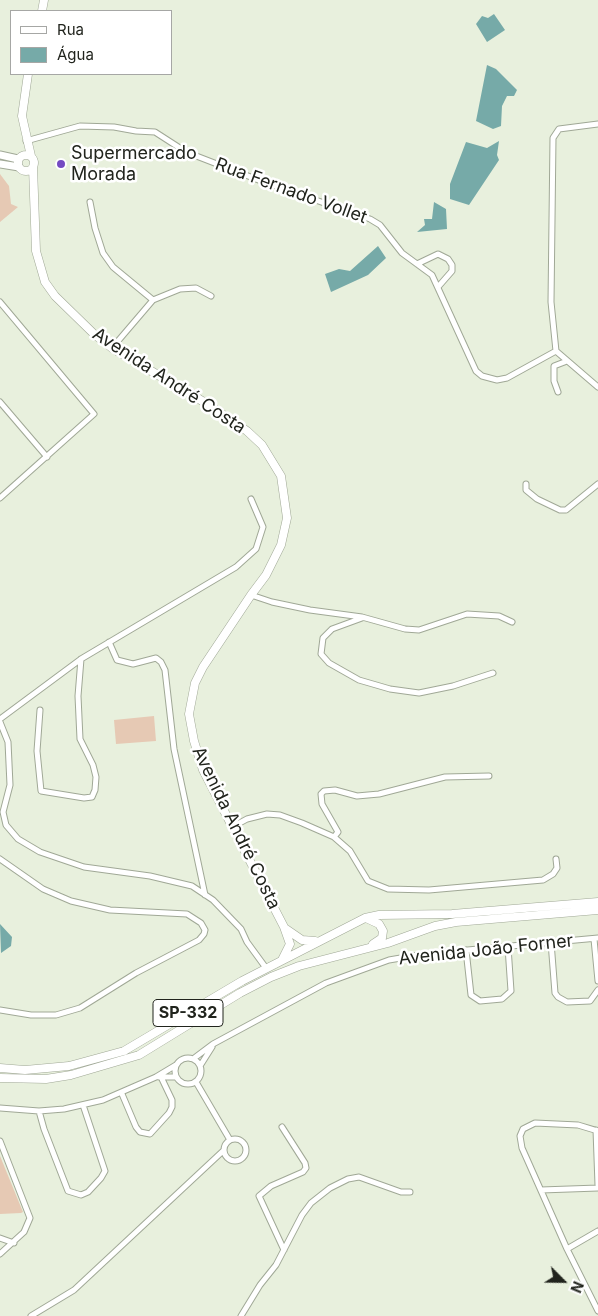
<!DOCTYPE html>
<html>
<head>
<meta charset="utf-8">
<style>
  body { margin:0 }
  #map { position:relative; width:598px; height:1316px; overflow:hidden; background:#e8f0dd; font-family:Inter,sans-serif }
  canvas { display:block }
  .legend { position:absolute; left:10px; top:10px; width:162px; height:65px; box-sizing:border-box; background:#fff; border:1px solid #a6a7a5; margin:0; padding:6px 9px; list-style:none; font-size:15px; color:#21241d }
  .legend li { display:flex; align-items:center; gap:10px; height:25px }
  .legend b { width:25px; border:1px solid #a6a7a5 }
  .north { position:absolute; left:538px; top:1256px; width:50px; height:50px; -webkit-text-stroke:4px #fff; paint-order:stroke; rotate:113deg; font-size:14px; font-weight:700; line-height:20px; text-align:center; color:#21241d }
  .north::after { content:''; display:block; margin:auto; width:18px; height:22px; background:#21241d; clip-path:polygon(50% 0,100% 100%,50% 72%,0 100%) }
</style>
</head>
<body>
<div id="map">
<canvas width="598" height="1316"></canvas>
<ul class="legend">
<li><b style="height:6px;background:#fff"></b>Rua</li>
<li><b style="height:14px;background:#76aaa8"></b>Água</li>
</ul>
<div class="north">N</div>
</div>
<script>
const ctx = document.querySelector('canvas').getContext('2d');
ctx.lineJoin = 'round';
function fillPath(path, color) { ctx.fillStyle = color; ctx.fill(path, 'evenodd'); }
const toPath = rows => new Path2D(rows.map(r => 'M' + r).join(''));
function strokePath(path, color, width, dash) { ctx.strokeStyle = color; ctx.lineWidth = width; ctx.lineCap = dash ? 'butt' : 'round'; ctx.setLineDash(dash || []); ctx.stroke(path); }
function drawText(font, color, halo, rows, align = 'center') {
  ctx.font = font + ' Inter,sans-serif'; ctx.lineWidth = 5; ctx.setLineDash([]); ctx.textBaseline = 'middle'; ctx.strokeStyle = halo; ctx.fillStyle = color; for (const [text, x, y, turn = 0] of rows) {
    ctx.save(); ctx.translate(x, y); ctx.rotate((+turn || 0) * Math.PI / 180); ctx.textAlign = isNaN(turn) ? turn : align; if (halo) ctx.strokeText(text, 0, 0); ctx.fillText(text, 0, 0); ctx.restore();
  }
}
fillPath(toPath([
  [0,174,9,186,11,204,18,207,0,222],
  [154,716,156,741,116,744,114,720],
  [0,1156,23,1212,21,1213,0,1214]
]), '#e6c9b4');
fillPath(toPath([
  [494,14,505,30,487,42,476,24,482,16,488,18],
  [487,65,496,69,517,90,514,96,507,96,502,106,501,126,493,129,476,121],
  [499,141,497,155,499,160,469,205,450,199,450,184,466,142,487,148],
  [434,202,446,209,447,229,417,232,425,225,424,219,432,219],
  [378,246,386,258,368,275,331,292,325,274,339,269,350,271],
  [0,924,12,937,11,946,1,953]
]), '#76aaa8');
const minor = toPath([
  [598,124,559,129,553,138,551,302,556,351,598,387],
  [26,141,80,126,114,127,136,131,155,132,186,152,261,181,370,219,380,225,402,253,432,275,476,371,482,376,497,380,507,378,556,351],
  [90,202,95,228,103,253,113,267,153,300],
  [417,264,438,254,448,259,452,265,452,271,438,287],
  [0,302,94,414,0,498],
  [112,348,153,300,180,289,196,288,211,296],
  [558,392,554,381,554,366,567,361],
  [0,402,47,457],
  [526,484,526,490,537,499,560,510,566,510,598,484],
  [251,595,272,602,310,610,362,617,405,629,419,630,467,614,499,616,512,622],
  [362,618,332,629,323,638,321,654,329,663,359,680,390,689,419,693,453,686,493,673],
  [109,642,117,660,133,664,156,658,161,662,165,670,174,749,205,895],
  [40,710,37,751,41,791,84,798,92,797,95,790,96,777,93,765,80,739,78,696,81,659],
  [0,719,81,659,236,567,256,549,263,527,251,499],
  [0,722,8,742,10,785,3,812,6,825,18,839,40,852,84,867,150,876,192,886,213,900,241,929,247,942,266,968],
  [234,826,247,819,267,814,280,815,302,823,334,837,350,851,368,881,388,889,429,890,543,880,553,874,557,868,556,859],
  [334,837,338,832,322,804,321,794,324,791,335,790,357,796,379,794,445,777,489,776],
  [0,859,43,889,71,901,110,910,187,914,201,923,205,930,204,934,199,940,136,973,80,1008,56,1015,31,1015,0,1010],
  [594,939,598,981],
  [551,942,555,993,558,997,567,1002,590,1001,598,990],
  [466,950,471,995,480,1001,502,999,511,991,508,947],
  '175 1071a13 13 0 1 1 26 0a13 13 0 1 1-26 0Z',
  [193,1059,213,1044,326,983,389,960,424,954,598,938],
  [200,1066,212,1047],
  [159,1077,176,1077],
  [196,1082,230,1140],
  [122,1094,136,1127,140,1132,150,1134,169,1113,172,1107,172,1100,161,1077],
  [0,1108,39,1111,64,1109,103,1100,156,1077,176,1065],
  [39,1111,44,1129,68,1191,81,1195,88,1192,101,1178,105,1171,83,1105],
  [282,1127,305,1163,306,1168,303,1172,271,1186,259,1196,284,1250],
  [596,1130,598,1185],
  [598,1131,578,1125,535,1123,523,1129,520,1136,522,1148,567,1249,598,1311],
  '224 1150a11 11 0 1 1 22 0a11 11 0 1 1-22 0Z',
  [0,1141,30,1218,24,1232,0,1254],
  [541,1190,598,1188],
  [0,1238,14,1243],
  [567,1249,598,1231],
  [31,1316,74,1290,223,1151],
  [241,1316,260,1285,276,1265,302,1215,311,1203,330,1188,348,1179,359,1177,401,1192,410,1192]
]);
const secondary = toPath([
  [0,155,18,159],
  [0,164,19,167]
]);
const primary = toPath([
  [42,11,44,0],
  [28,74,22,116,31,156],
  '18 163a8 8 0 1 1 16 0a8 8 0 1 1-16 0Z',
  [33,167,36,251,45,282,55,296,94,334,112,348,209,405,247,431,262,445,281,476,287,518,281,545,266,575,251,595,203,667,195,683,189,714,194,741,203,770,284,927,290,944,282,960],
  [366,918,379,924,383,931,382,938,373,944],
  [286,929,302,940,315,941],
  [0,1068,25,1070,69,1066,124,1051,242,981,365,918,379,915,452,914,598,902],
  [0,1078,46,1079,71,1075,139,1055,240,993,271,977,299,966,388,943,435,926,456,922,598,910]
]);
strokePath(minor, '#a0a896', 7);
strokePath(secondary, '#a0a896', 9);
strokePath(primary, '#a0a896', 9);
strokePath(minor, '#fff', 5);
strokePath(secondary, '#fff', 7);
strokePath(primary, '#fff', 8);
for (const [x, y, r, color] of [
  [61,164,5,"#744ac2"]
]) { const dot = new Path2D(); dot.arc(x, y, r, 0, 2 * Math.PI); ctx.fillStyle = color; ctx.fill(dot); strokePath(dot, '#fff', 2); }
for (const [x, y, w] of [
  [188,1013,70]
]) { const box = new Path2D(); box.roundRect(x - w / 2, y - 13.5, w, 27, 4); ctx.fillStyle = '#fff'; ctx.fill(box); strokePath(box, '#21241d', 1); }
drawText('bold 16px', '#21241d', null, [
  ["SP-332",188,1013]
]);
drawText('18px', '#21241d', '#fff', [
  ["Supermercado",71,154],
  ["Morada",71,175]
], 'left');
drawText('18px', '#21241d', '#fff', [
  ["Rua Fernado Vollet",291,191,20],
  ["Avenida André Costa",169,381,33],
  ["Avenida André Costa",236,828,64],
  ["Avenida João Forner",486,950,-6]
]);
</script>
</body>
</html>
